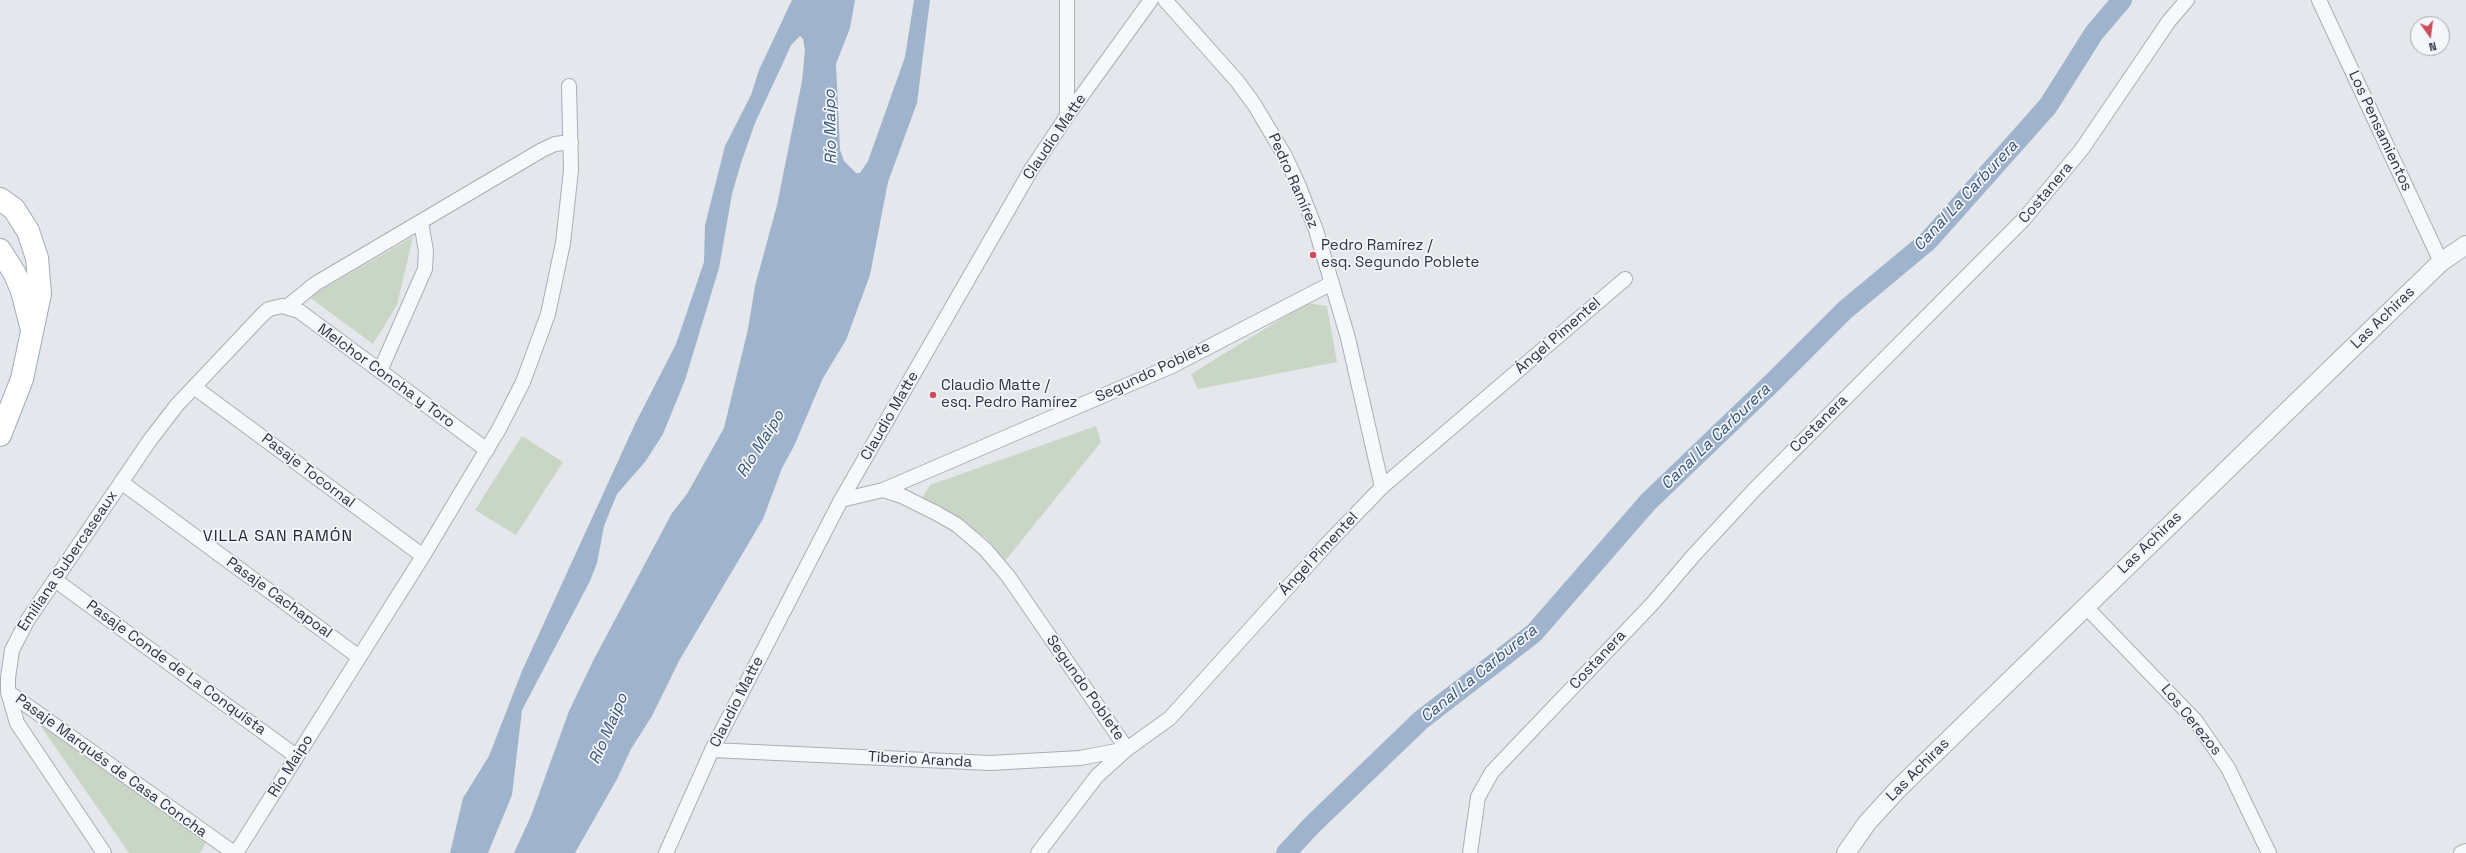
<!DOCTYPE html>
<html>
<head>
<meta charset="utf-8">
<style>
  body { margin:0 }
  #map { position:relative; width:2466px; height:853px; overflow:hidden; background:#e4e7ec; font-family:"Space Grotesk",sans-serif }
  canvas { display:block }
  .north { position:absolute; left:2410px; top:16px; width:40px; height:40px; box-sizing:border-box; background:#f4f6f9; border:1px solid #a4a8b1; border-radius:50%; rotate:166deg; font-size:11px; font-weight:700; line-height:16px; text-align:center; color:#2b3445 }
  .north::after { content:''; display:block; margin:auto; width:14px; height:18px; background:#d1495b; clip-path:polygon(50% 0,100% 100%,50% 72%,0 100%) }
</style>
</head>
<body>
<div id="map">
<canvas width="2466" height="853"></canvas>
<div class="north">N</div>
</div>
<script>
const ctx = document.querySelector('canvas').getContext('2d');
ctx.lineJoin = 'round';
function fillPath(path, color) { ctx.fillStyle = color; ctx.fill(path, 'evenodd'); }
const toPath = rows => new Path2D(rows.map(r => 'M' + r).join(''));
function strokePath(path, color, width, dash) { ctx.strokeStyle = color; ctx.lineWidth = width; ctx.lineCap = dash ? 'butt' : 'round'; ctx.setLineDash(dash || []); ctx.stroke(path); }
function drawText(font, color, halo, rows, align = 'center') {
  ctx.font = font + ' "Space Grotesk",sans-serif'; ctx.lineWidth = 3.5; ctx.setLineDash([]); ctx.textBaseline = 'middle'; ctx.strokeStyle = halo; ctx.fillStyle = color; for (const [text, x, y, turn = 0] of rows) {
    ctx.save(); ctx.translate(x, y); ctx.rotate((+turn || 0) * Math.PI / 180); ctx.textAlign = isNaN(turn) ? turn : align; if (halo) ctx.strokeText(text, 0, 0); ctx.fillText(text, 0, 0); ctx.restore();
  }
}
fillPath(toPath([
  [413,237,397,305,373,344,309,297],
  [1307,303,1327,306,1337,362,1198,389,1191,374],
  [1096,426,1101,442,1005,561,986,538,923,497,930,485],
  [522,436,563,462,516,535,475,510],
  [33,715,207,841,200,853,129,853]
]), '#c9d6c5');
fillPath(toPath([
  [792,0,855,0,850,28,836,64,840,150,844,161,856,173,860,173,868,161,905,57,914,0,930,0,917,103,888,182,870,275,846,340,823,378,794,446,782,468,763,519,679,661,652,716,631,749,617,779,575,853,514,853,531,816,569,711,594,659,672,513,687,494,724,428,748,329,755,286,777,205,802,81,805,50,803,39,800,36,791,45,782,65,755,123,741,163,732,194,719,268,685,380,663,434,645,462,617,494,604,526,597,563,590,581,522,710,512,795,488,853,450,853,463,798,489,756,522,671,635,424,676,344,704,262,705,225,725,146,751,95,759,70]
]), '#9fb4cc');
strokePath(toPath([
  [1286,853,1312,825,1421,720,1534,633,1648,502,1773,382,1845,310,1928,241,2048,106,2094,33,2122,0]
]), '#9fb4cc', 20);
const minor = toPath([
  [1067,0,1067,116],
  [1165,0,1237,81,1254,104,1285,156,1298,184,1316,230,1348,338,1382,487],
  [2319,0,2441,262],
  [288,306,315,284,542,150,555,144,571,142],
  [380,371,425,269,426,251,421,222],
  [194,387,423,556],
  [121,482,359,657],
  [883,490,902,496,938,514,957,525,985,549,1008,576,1127,749],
  [841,500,883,490,1172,366,1332,283],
  [55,580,296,756],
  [2085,606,2195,720,2228,768,2269,853],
  [8,692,234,853],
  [712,750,990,763,1080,758,1127,749],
  [104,853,17,723,8,692,8,678,12,650,27,621,150,440,177,405,263,314,269,309,282,306,299,311,487,450],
  [236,853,423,556,499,429,523,382,548,314,563,243,571,170,569,86],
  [666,853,712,750,841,500,1031,170,1067,116,1151,0],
  [1038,853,1097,776,1127,749,1170,718,1327,544,1382,487,1625,279],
  [1470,853,1478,797,1492,772,1653,603,1693,556,1754,490,2024,219,2082,149,2169,21,2187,0],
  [2461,853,2466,851]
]);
const tertiary = toPath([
  [1846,853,1867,823,1898,789,2441,262,2466,245]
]);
const primary = toPath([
  [0,199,14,209,28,231,37,258,40,294,22,379,0,435],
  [0,250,15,274,22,291,31,326]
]);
strokePath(minor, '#a9aeb7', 16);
strokePath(tertiary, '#a9aeb7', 20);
strokePath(primary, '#a3abb8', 24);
strokePath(minor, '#f7f8fa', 14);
strokePath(tertiary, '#f7f8fa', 18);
strokePath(primary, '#fff', 22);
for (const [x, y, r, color] of [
  [1313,255,4,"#d1495b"],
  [933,395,4,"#d1495b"]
]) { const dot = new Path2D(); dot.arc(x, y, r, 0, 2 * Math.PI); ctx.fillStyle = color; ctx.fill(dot); strokePath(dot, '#f4f6f9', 1.5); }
drawText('15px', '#2b3445', '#f4f6f9', [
  ["Los Pensamientos",2380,131,65],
  ["Claudio Matte",1055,137,-56],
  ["Pedro Ramírez",1293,181,66],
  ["Costanera",2046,193,-50],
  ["Las Achiras",2383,318,-44],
  ["Ángel Pimentel",1558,336,-41],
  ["Segundo Poblete",1153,372,-25],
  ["Melchor Concha y Toro",386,376,36],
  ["Claudio Matte",890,416,-60],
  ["Costanera",1819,424,-45],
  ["Pasaje Tocornal",308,471,37],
  ["Las Achiras",2150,543,-44],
  ["Ángel Pimentel",1319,554,-47],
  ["Emiliana Subercaseaux",68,561,-56],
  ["Pasaje Cachapoal",279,598,36],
  ["Costanera",1598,660,-47],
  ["Pasaje Conde de La Conquista",176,668,36],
  ["Segundo Poblete",1085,688,55],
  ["Claudio Matte",737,702,-63],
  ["Los Cerezos",2191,720,51],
  ["Tiberio Aranda",920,760,3],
  ["Pasaje Marqués de Casa Concha",111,766,36],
  ["Río Maipo",291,766,-58],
  ["Las Achiras",1918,770,-45]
]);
drawText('15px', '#2b3445', '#f4f6f9', [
  ["Pedro Ramírez /",1321,246],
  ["esq. Segundo Poblete",1321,263],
  ["Claudio Matte /",941,386],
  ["esq. Pedro Ramírez",941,403]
], 'left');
drawText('italic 16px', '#34527a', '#f4f6f9', [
  ["Río Maipo",831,127,-91],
  ["Canal La Carburera",1966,196,-47],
  ["Canal La Carburera",1716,437,-44],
  ["Río Maipo",761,444,-58],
  ["Canal La Carburera",1479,674,-39],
  ["Río Maipo",609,729,-67]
]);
ctx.letterSpacing = '1px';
drawText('16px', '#1d2536', '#f4f6f9', [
  ["VILLA SAN RAMÓN",278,537]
]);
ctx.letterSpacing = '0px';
</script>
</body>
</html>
